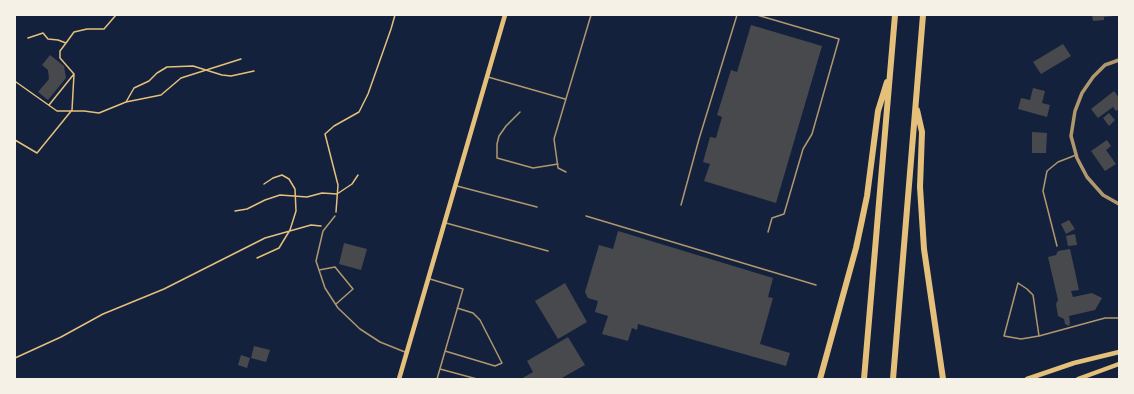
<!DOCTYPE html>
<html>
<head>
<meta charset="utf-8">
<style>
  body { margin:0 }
  #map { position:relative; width:1134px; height:394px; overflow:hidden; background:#14213d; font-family:Helvetica,sans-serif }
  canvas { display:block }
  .frame { position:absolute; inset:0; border:16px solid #f6f1e7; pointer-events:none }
</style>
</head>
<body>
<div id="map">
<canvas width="1134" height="394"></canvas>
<div class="frame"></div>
</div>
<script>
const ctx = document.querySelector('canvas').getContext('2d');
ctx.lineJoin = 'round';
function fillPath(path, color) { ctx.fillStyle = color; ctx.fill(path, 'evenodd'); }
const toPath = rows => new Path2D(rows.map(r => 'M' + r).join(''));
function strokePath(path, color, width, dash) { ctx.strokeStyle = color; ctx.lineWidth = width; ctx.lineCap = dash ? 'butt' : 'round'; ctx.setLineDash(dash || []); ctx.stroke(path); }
fillPath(toPath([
  [1092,15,1115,15,1115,16,1104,17,1104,20,1093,21],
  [751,25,822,46,776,203,704,181,710,164,703,162,710,137,716,138,722,117,717,115,731,70,737,72],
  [1063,44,1071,56,1041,74,1033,62],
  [50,55,64,66,66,78,48,100,38,92,49,79,48,70,42,65],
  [1033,88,1045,91,1042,103,1050,105,1047,117,1018,109,1021,98,1030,100],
  [1114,91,1119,98,1119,109,1116,111,1113,107,1098,118,1091,109],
  [1109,113,1115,120,1109,126,1103,118],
  [1032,132,1047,133,1046,153,1032,153],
  [1107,140,1111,146,1106,150,1116,164,1105,171,1091,151],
  [1069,220,1075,229,1066,234,1061,224],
  [618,231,773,278,768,297,773,298,760,344,790,353,786,366,638,324,637,330,632,328,628,341,602,334,608,316,595,312,598,301,588,298,585,292,599,245,613,249],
  [1075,234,1077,245,1068,246,1066,236],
  [344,243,367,249,361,270,339,264],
  [1070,249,1079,290,1071,291,1073,297,1092,293,1102,298,1095,310,1069,316,1070,323,1069,326,1065,324,1064,319,1058,316,1056,304,1058,300,1048,257,1056,255,1058,251],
  [565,283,587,322,558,339,535,301],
  [568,337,585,365,560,379,521,379,533,372,527,361],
  [254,346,270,350,266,362,251,358],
  [241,355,250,358,247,368,238,365]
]), '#48494c');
strokePath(toPath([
  [28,38,43,33,48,39,58,40,66,43,74,32,87,29,104,29,116,15],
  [16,82,57,111,84,111,99,113,126,102,161,95,181,78,241,59],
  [126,102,134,88,149,81,157,73,167,67,193,66,222,75,231,76,254,71],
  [49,105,74,74,60,58,60,51,66,43],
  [15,140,37,153,72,110,74,74],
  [235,211,247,209,265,200,280,195,307,197,322,193,337,194,352,184,358,175],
  [336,212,338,185,325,134,334,126,359,112,368,94,391,29,395,15],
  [257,258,279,248,290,230,296,211,295,189,289,179,282,175,273,178,264,184],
  [15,358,61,337,103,314,164,289,265,238,311,225,321,226]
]), '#e5c07b', 1.5);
strokePath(toPath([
  [757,15,839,39,812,134,803,149,784,214,772,218,768,232],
  [488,77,565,99],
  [520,112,506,126,499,136,497,144,497,158,533,168,558,164],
  [566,172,558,168,554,139,591,15],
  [457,186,537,207],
  [681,205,699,139,737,15],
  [335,216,323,231,316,261,325,288,338,308,360,329,380,342,405,352],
  [586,216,816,285],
  [446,223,548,251],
  [1057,246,1043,191,1047,171,1058,162,1076,155],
  [319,270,335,267,353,289,336,304],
  [430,279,463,289,437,379],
  [1018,283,1027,289,1033,295,1039,336,1021,339,1004,336,1018,283],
  [1039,336,1105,318,1119,318],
  [445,351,495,366,502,363,480,320,473,313,457,308],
  [440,369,477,379]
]), '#b1986c', 1.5);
strokePath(toPath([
  [1119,60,1105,65,1093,77,1082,93,1075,111,1071,136,1077,158,1087,177,1103,195,1119,204]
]), '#b1986c', 3.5);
strokePath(toPath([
  [399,379,505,15],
  [1027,379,1074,363,1119,352],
  [1078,379,1119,364]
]), '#e5c07b', 4.5);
strokePath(toPath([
  [917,110,922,132,920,187,924,249,943,379],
  [820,379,856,248,862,220,867,196,878,111,887,82],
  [864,379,895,15],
  [893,379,923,15]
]), '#e5c07b', 6);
</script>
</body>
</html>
